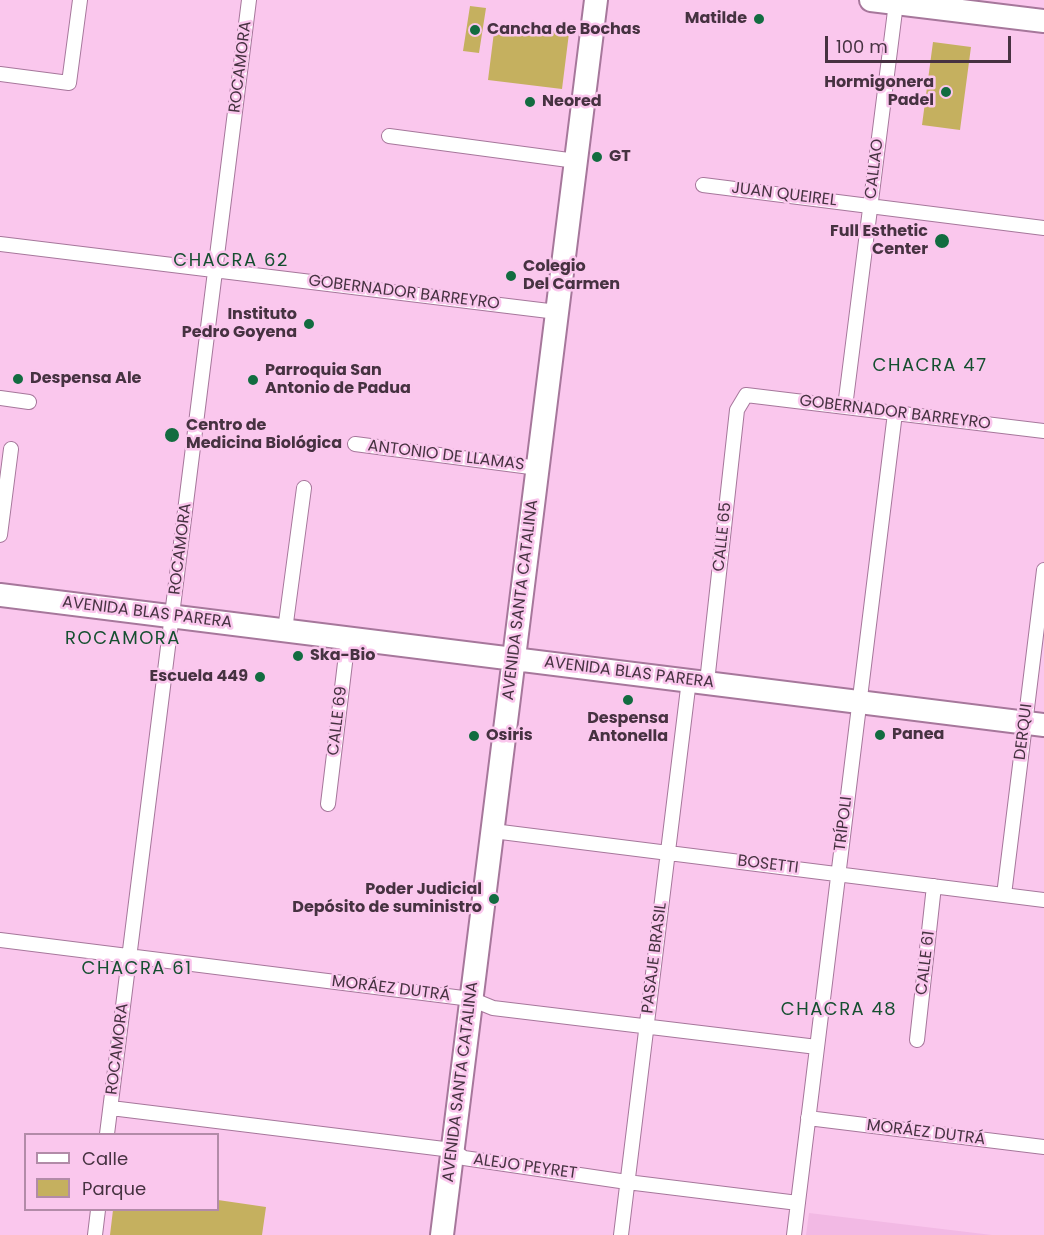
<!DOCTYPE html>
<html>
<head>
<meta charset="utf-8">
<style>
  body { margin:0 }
  #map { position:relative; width:1044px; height:1235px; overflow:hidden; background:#fac7ed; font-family:Poppins,sans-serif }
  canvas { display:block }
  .legend { position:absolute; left:24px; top:1133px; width:195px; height:78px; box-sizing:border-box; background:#fac7ed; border:2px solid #b28ba8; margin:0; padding:8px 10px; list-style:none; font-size:18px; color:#463241 }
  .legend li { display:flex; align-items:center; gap:12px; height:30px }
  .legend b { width:30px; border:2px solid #b28ba8 }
  .scale { position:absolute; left:825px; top:36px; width:186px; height:27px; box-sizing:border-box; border:3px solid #463241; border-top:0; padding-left:8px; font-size:18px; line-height:21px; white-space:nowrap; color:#463241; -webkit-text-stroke:4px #fac7ed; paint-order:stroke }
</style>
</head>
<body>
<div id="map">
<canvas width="1044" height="1235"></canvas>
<ul class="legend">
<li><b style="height:8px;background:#fff"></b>Calle</li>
<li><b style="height:16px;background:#c5b05f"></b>Parque</li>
</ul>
<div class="scale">100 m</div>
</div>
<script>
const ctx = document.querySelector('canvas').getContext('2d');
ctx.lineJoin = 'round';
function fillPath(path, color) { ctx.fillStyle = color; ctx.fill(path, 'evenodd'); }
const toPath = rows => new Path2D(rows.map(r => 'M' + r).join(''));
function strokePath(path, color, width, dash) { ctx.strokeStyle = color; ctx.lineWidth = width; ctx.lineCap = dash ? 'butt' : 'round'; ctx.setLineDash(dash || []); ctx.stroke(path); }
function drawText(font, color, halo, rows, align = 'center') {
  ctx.font = font + ' Poppins,sans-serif'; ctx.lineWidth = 5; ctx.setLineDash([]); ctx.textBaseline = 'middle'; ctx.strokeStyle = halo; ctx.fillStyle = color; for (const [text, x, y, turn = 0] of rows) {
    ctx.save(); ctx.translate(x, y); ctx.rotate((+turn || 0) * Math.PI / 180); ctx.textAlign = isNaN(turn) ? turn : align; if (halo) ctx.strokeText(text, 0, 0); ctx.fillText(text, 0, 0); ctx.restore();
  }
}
fillPath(toPath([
  [809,1213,992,1235,806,1235]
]), '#f2b9e4');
fillPath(toPath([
  [470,6,486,8,479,53,463,51],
  [495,24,569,33,562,89,488,80],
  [933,42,971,47,960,130,922,125],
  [218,1200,266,1207,262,1235,110,1235,113,1210,218,1210]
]), '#c5b05f');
const street = toPath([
  [0,74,69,83,80,0],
  [389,136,576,161],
  [703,185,1044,228],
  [0,244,557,312],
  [0,398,29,402],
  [845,407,896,3],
  [355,444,538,468],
  [0,535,11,449],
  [285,630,304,488],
  [707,682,737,410,746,395,1044,431],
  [328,804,348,638],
  [493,831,1044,900],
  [1004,895,1044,570],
  [0,940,471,999,493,1008,817,1047],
  [917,1040,934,886],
  [111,1108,452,1150,464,1158,627,1182,798,1203],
  [808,1118,1044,1147],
  [107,1134,249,0],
  [95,1235,98,1210],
  [621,1235,689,680],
  [794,1235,895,413]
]);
const primary = toPath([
  [871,0,1044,21],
  [0,595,1044,725],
  [442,1235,596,0]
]);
strokePath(street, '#a6779b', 16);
strokePath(primary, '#a6779b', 26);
strokePath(street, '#fff', 14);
strokePath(primary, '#fff', 22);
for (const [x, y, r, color] of [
  [759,19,6,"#126c40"],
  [475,30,6,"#126c40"],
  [946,92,6,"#126c40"],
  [530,102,6,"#126c40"],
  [597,157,6,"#126c40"],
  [942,241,8,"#126c40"],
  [511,276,6,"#126c40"],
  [309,324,6,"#126c40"],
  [18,379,6,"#126c40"],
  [253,380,6,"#126c40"],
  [172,435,8,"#126c40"],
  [298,656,6,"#126c40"],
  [260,677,6,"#126c40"],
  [628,700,6,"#126c40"],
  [880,735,6,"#126c40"],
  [474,736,6,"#126c40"],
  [494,899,6,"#126c40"]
]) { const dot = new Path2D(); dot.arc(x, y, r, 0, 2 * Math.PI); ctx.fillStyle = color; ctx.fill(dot); strokePath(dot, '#fac7ed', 2); }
drawText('bold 16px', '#463241', '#fac7ed', [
  ["Matilde",747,19,"right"],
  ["Cancha de Bochas",487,30],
  ["Hormigonera",934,83,"right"],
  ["Padel",934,101,"right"],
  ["Neored",542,102],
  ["GT",609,157],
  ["Full Esthetic",928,232,"right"],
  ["Center",928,250,"right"],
  ["Colegio",523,267],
  ["Del Carmen",523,285],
  ["Instituto",297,315,"right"],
  ["Pedro Goyena",297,333,"right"],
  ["Parroquia San",265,371],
  ["Antonio de Padua",265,389],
  ["Despensa Ale",30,379],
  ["Centro de",186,426],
  ["Medicina Biológica",186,444],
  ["Ska-Bio",310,656],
  ["Escuela 449",248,677,"right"],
  ["Despensa",628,719,"center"],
  ["Antonella",628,737,"center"],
  ["Panea",892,735],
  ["Osiris",486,736],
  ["Poder Judicial",482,890,"right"],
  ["Depósito de suministro",482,908,"right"]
], 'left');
drawText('16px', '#463241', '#fac7ed', [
  ["ROCAMORA",241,67,-83],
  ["CALLAO",875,169,-83],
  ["JUAN QUEIREL",784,195,7],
  ["GOBERNADOR BARREYRO",404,293,7],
  ["GOBERNADOR BARREYRO",895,413,7],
  ["ANTONIO DE LLAMAS",446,456,7],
  ["CALLE 65",723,537,-84],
  ["ROCAMORA",181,549,-83],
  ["AVENIDA SANTA CATALINA",521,600,-83],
  ["AVENIDA BLAS PARERA",147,613,7],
  ["AVENIDA BLAS PARERA",629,673,7],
  ["CALLE 69",338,721,-83],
  ["DERQUI",1024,732,-83],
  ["TRÍPOLI",844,824,-83],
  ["BOSETTI",768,865,7],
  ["PASAJE BRASIL",655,958,-83],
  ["CALLE 61",926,963,-83],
  ["MORÁEZ DUTRÁ",391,989,7],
  ["ROCAMORA",118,1049,-83],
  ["AVENIDA SANTA CATALINA",461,1082,-83],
  ["MORÁEZ DUTRÁ",926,1133,7],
  ["ALEJO PEYRET",525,1167,8]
]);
ctx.letterSpacing = '1.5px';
drawText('18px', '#154f30', '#fac7ed', [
  ["CHACRA 62",231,261],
  ["CHACRA 47",930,366],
  ["ROCAMORA",123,639],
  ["CHACRA 61",137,969],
  ["CHACRA 48",839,1010]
]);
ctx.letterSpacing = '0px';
</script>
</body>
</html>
